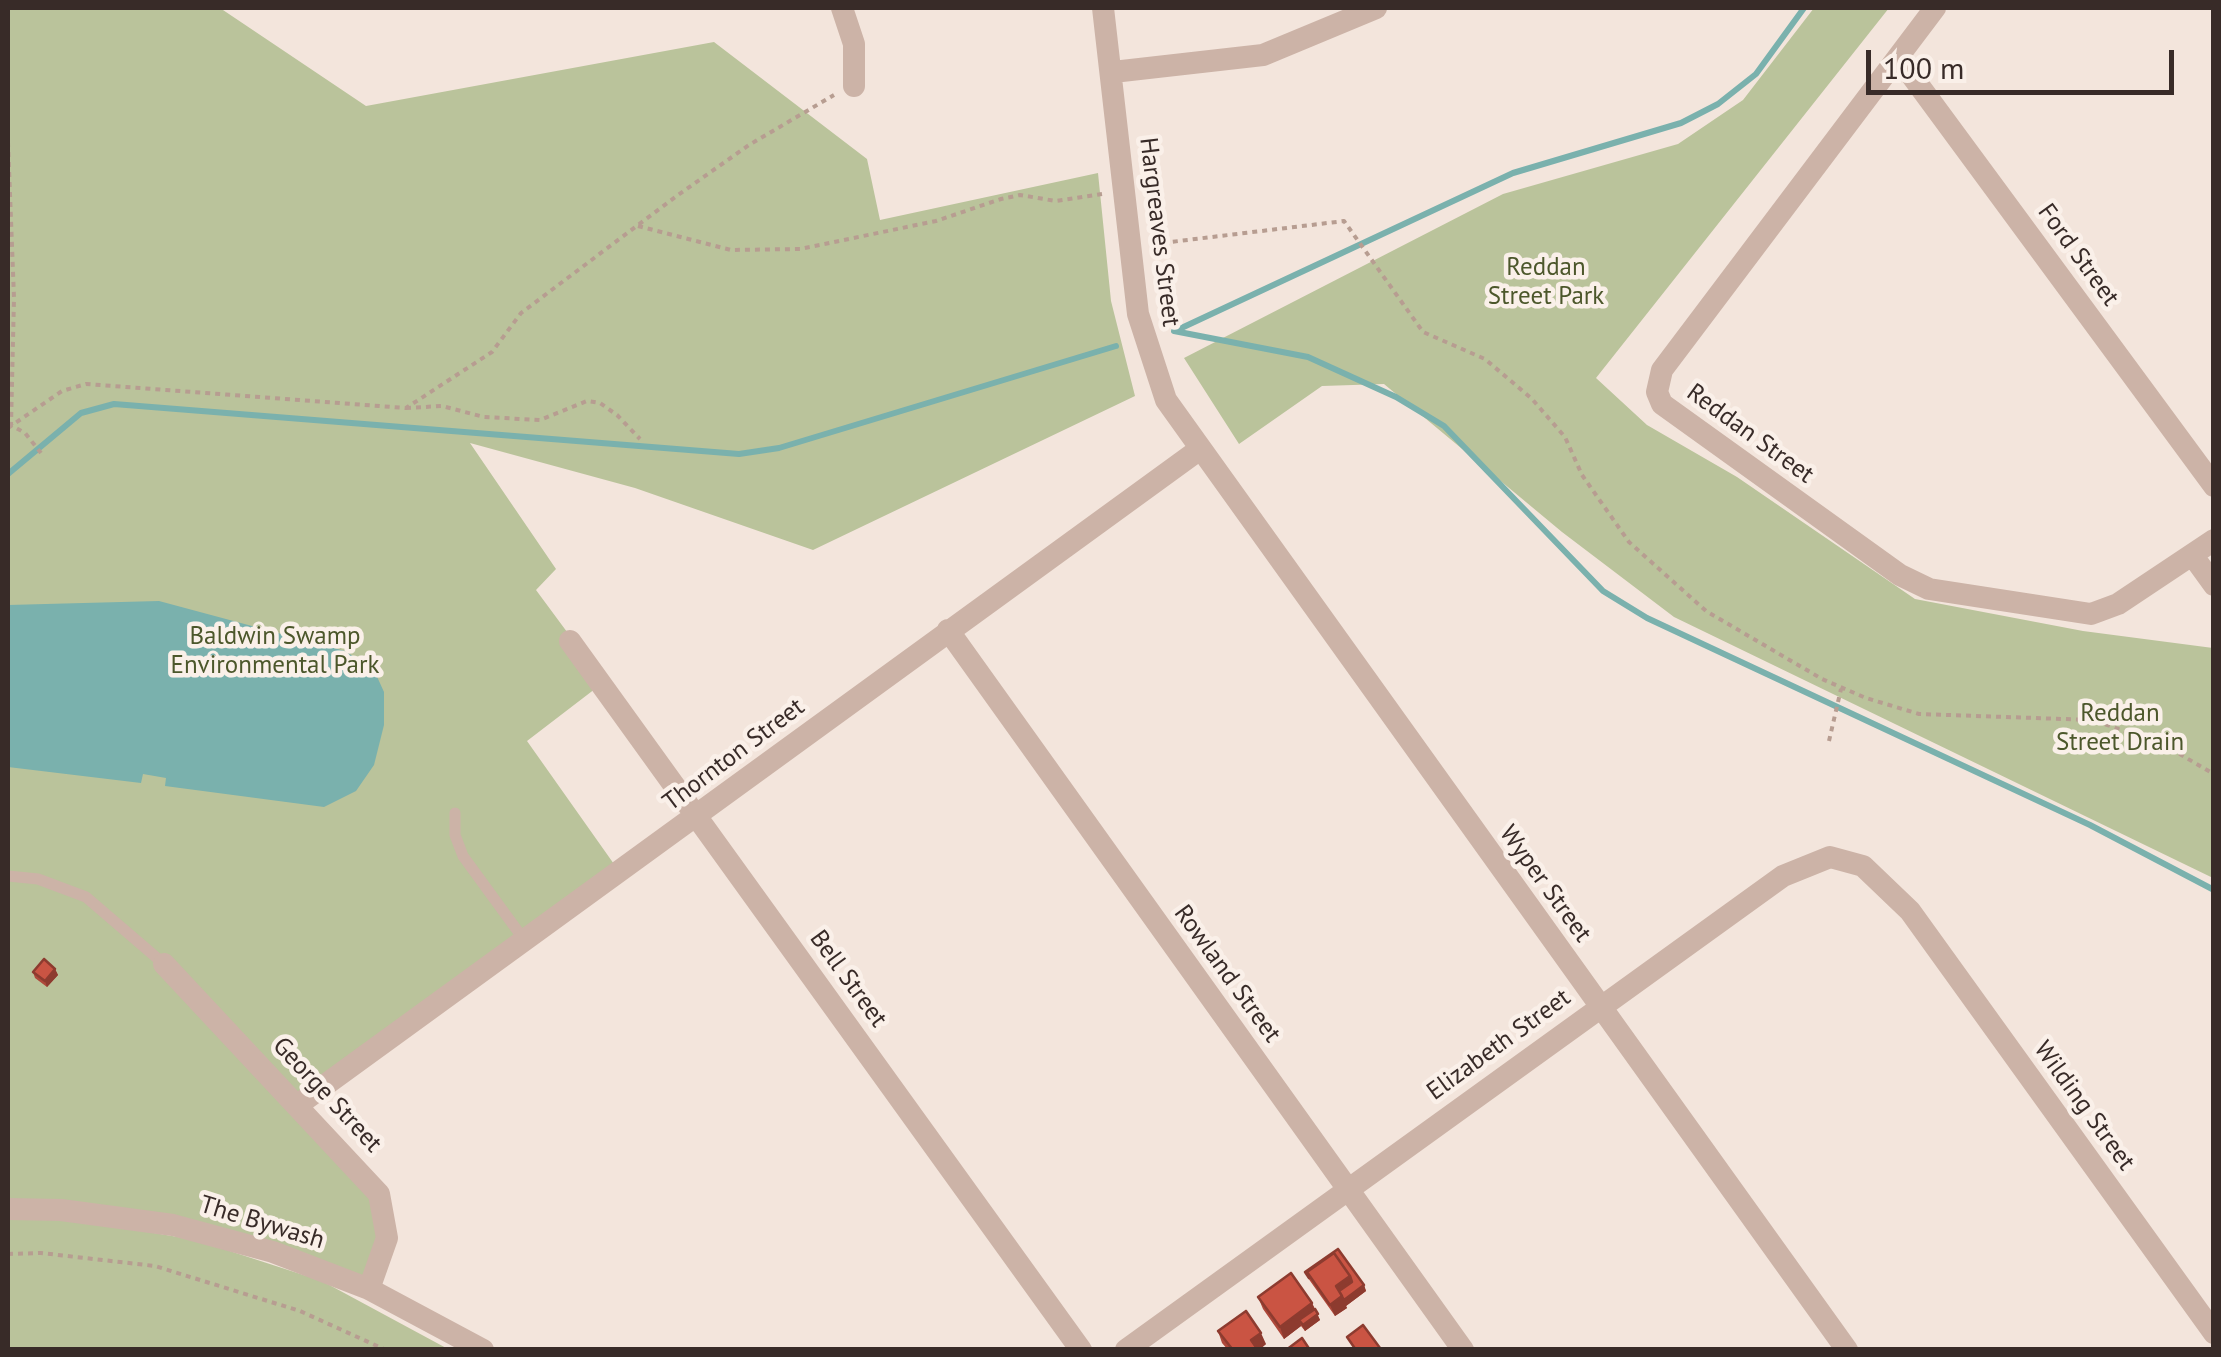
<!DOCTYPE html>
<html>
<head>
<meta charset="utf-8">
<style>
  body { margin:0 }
  #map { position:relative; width:2221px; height:1357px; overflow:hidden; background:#f3e5dc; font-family:"PT Sans",sans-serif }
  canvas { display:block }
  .frame { position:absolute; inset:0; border:10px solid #382b28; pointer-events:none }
  .scale { position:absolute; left:1866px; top:50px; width:308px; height:45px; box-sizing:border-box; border:5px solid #382b28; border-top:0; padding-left:12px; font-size:30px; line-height:35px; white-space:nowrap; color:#382b28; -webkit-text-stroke:8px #faf0e9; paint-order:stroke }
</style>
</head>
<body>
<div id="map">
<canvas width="2221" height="1357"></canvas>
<div class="frame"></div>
<div class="scale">100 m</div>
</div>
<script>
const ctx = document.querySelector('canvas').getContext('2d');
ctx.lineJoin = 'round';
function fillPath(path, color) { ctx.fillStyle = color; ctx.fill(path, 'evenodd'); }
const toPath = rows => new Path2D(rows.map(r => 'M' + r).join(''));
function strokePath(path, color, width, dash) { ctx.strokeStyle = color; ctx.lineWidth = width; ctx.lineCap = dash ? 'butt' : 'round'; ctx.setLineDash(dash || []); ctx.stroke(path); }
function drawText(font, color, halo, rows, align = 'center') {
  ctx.font = font + ' "PT Sans",sans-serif'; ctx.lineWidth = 9; ctx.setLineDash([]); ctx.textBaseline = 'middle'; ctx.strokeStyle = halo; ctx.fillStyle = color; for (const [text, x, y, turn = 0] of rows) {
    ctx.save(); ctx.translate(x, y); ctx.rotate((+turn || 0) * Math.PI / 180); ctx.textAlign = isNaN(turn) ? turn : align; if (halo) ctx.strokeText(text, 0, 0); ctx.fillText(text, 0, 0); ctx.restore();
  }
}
fillPath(toPath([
  [8,8,220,8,366,106,714,42,867,159,880,220,1098,173,1111,301,1135,396,813,550,635,488,470,443,556,569,536,590,604,682,527,741,621,874,303,1104,380,1193,372,1288,273,1251,8,1208],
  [1814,8,1889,8,1596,378,1647,425,1737,477,1915,599,2083,631,2213,648,2213,878,1674,617,1562,532,1384,384,1322,386,1239,444,1184,358,1503,194,1678,144,1743,100],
  [53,1216,196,1240,322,1281,448,1349,8,1350,8,1219]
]), '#bac39b');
fillPath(toPath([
  [159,601,345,651,374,670,384,692,384,725,374,765,356,791,324,807,165,786,166,778,143,774,141,783,8,767,8,605]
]), '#7ab1ad');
strokePath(toPath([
  [1174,331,1308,357,1396,397,1444,426,1603,591,1647,618,2090,825,2214,890],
  [1175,331,1513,173,1681,123,1718,104,1756,74,1804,8],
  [8,474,81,413,114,404,739,454,779,448,1116,346]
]), '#7ab1ad', 6);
strokePath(toPath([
  [8,142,14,298,11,425,25,433,41,453],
  [638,226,731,250,800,249,936,221,1001,199,1020,195,1056,201,1102,194],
  [1155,255,1154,244,1344,221,1423,332,1485,359,1532,399,1565,437,1582,475,1629,542,1706,611,1822,679,1866,698,1919,714,2093,720,2164,745,2214,774],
  [406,408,442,406,484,417,540,420,587,401,600,403,617,415,640,439],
  [8,428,62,391,86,384,406,408,492,352,521,313,678,195,749,145,834,95],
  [1829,741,1841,689],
  [8,1254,41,1253,155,1266,300,1311,386,1350]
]), '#b79d91', 4, [5, 5]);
strokePath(toPath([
  [455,813,455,835,463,856,525,941],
  [8,876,38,879,86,897,164,964]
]), '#ccb3a7', 11);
strokePath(toPath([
  [842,8,854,44,854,86],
  [1103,8,1138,314,1166,400,1847,1350],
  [1935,8,1662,370,1657,392,1662,404,1900,575,1929,589,2091,614,2118,604,2214,540],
  [1898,57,2214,486],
  [1113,72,1263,55,1376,8],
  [2193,556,2214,585],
  [948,630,1463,1350],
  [570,641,1081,1350],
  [164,964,379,1194,387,1238,369,1289],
  [299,1104,1200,449],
  [8,1209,61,1210,173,1225,273,1252,369,1289,483,1350],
  [1126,1350,1783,876,1830,857,1863,866,1910,911,2214,1333]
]), '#ccb3a7', 22);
fillPath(toPath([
  [55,969,58,975,47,987,35,978,33,972],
  [1305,1272,1364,1285,1366,1291,1346,1306,1347,1308,1335,1316,1308,1278],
  [1258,1297,1312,1303,1320,1320,1305,1331,1301,1326,1284,1339,1263,1309],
  [1218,1331,1266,1344,1259,1350,1228,1350,1222,1343]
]), '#ae483a');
fillPath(toPath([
  [55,969,58,975,47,987,45,981],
  [1350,1276,1364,1285,1366,1291,1346,1306,1347,1308,1335,1316,1330,1305,1336,1286],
  [1312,1303,1320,1320,1305,1331,1299,1320,1301,1326,1284,1339,1280,1327],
  [1261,1333,1266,1344,1259,1350,1255,1350,1251,1340]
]), '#8d3b2f');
const building = toPath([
  [44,959,55,969,45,981,33,972,44,959],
  [1338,1249,1364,1285,1344,1300,1339,1291,1352,1282,1350,1276,1334,1253,1307,1272,1309,1278,1305,1272,1338,1249],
  [1334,1253,1350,1276,1336,1286,1342,1296,1330,1305,1307,1272,1334,1253],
  [1291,1273,1312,1303,1280,1327,1258,1297,1291,1273],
  [1315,1309,1318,1314,1303,1325,1299,1320,1315,1309],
  [1246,1311,1261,1333,1251,1340,1258,1350,1233,1350,1218,1331,1246,1311],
  [1363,1325,1380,1348,1378,1350,1356,1350,1347,1337,1363,1325],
  [1302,1338,1310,1350,1286,1350,1302,1338]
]);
fillPath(building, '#ca5443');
strokePath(building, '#8d3b2f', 2.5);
drawText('25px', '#382b28', '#faf0e9', [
  ["Hargreaves Street",1159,232,83],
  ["Ford Street",2078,255,54],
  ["Reddan Street",1750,434,36],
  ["Thornton Street",734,755,-37],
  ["Wyper Street",1545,884,54],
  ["Rowland Street",1227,974,54],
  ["Bell Street",848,979,54],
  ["Elizabeth Street",1499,1045,-36],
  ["George Street",327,1095,47],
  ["Wilding Street",2084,1106,54],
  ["The Bywash",262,1223,17]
]);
drawText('25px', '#4c572b', '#faf0e9', [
  ["Reddan",1546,268],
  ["Street Park",1546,297],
  ["Baldwin Swamp",275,637],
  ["Environmental Park",275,666],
  ["Reddan",2120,714],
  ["Street Drain",2120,743]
]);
</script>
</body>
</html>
